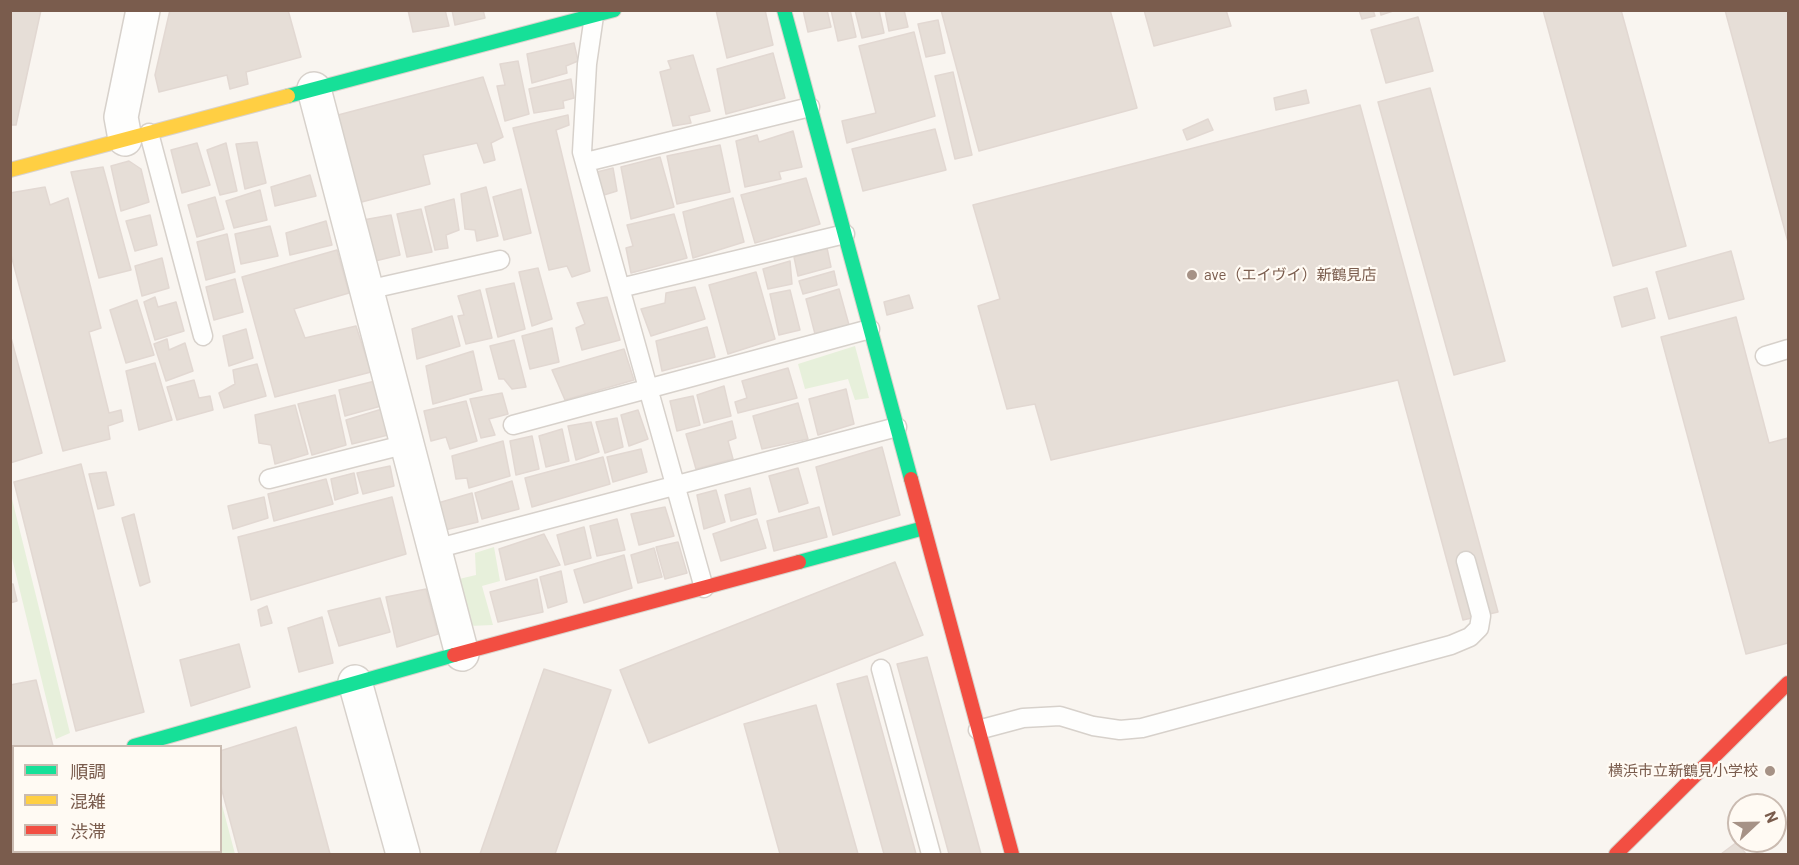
<!DOCTYPE html>
<html>
<head>
<meta charset="utf-8">
<style>
  body { margin:0 }
  #map { position:relative; width:1799px; height:865px; overflow:hidden; background:#f9f5f0; font-family:Barlow,"Noto Sans JP",sans-serif }
  canvas { display:block }
  .frame { position:absolute; inset:0; border:12px solid #7a5c4d; pointer-events:none }
  .legend { position:absolute; left:12px; top:745px; width:210px; height:108px; box-sizing:border-box; background:#fffaf3; border:2px solid #cabbb1; margin:0; padding:8px 10px; list-style:none; font-size:18px; color:#7a5c4d }
  .legend li { display:flex; align-items:center; gap:12px; height:30px }
  .legend b { width:30px; border:2px solid #cabbb1 }
  .north { position:absolute; left:1727px; top:793px; width:60px; height:60px; box-sizing:border-box; background:#fffaf3; border:2px solid #cabbb1; border-radius:50%; rotate:68deg; font-size:16px; font-weight:700; line-height:24px; text-align:center; color:#7a5c4d }
  .north::after { content:''; display:block; margin:auto; width:21px; height:27px; background:#a69286; clip-path:polygon(50% 0,100% 100%,50% 72%,0 100%) }
</style>
</head>
<body>
<div id="map">
<canvas width="1799" height="865"></canvas>
<div class="frame"></div>
<ul class="legend">
<li><b style="height:8px;background:#16e098"></b>順調</li>
<li><b style="height:8px;background:#ffcf43"></b>混雑</li>
<li><b style="height:8px;background:#f24e42"></b>渋滞</li>
</ul>
<div class="north">N</div>
</div>
<script>
const ctx = document.querySelector('canvas').getContext('2d');
ctx.lineJoin = 'round';
function fillPath(path, color) { ctx.fillStyle = color; ctx.fill(path, 'evenodd'); }
const toPath = rows => new Path2D(rows.map(r => 'M' + r).join(''));
function strokePath(path, color, width, dash) { ctx.strokeStyle = color; ctx.lineWidth = width; ctx.lineCap = dash ? 'butt' : 'round'; ctx.setLineDash(dash || []); ctx.stroke(path); }
function drawText(font, color, halo, rows, align = 'center') {
  ctx.font = font + ' Barlow,"Noto Sans JP",sans-serif'; ctx.lineWidth = 4.5; ctx.setLineDash([]); ctx.textBaseline = 'middle'; ctx.strokeStyle = halo; ctx.fillStyle = color; for (const [text, x, y, turn = 0] of rows) {
    ctx.save(); ctx.translate(x, y); ctx.rotate((+turn || 0) * Math.PI / 180); ctx.textAlign = isNaN(turn) ? turn : align; if (halo) ctx.strokeText(text, 0, 0); ctx.fillText(text, 0, 0); ctx.restore();
  }
}
fillPath(toPath([
  [855,346,869,398,855,400,848,379,805,389,798,364],
  [11,495,70,733,56,739,11,554],
  [494,547,500,581,482,586,493,625,469,626,459,579,476,575,475,553],
  [221,801,235,854,219,854],
  [104,852,155,852,156,854,105,854]
]), '#e7f0db');
const building = toPath([
  [10,10,41,10,16,125,10,125,10,10],
  [170,10,288,10,301,57,246,72,248,84,230,89,227,75,159,92,155,75,170,10],
  [408,10,445,10,449,26,413,32,408,10],
  [452,10,483,10,485,18,455,25,452,10],
  [716,10,765,10,773,45,727,58,716,10],
  [803,10,827,10,831,27,808,32,803,10],
  [831,10,850,10,856,37,838,41,831,10],
  [855,10,879,10,884,33,862,38,855,10],
  [885,10,904,10,908,27,889,31,885,10],
  [941,10,1110,10,1137,108,979,151,941,10],
  [1144,10,1226,10,1231,26,1154,46,1144,10],
  [1359,10,1373,10,1375,16,1362,19,1359,10],
  [1380,10,1396,10,1381,15,1380,10],
  [1543,10,1621,10,1686,246,1613,266,1543,10],
  [1725,10,1788,10,1788,242,1725,10],
  [1418,17,1433,71,1386,83,1371,30,1418,17],
  [938,20,945,53,926,57,918,24,938,20],
  [914,32,935,116,847,143,842,121,876,113,859,46,914,32],
  [574,43,578,61,566,66,567,73,532,83,527,54,574,43],
  [773,53,785,98,726,114,717,69,773,53],
  [693,55,710,111,689,116,691,123,673,126,660,72,671,69,668,61,693,55],
  [518,61,529,114,505,121,497,86,505,85,500,64,518,61],
  [953,72,972,155,955,159,935,76,953,72],
  [483,77,503,137,491,143,495,160,484,163,477,143,423,155,430,184,358,203,338,115,483,77],
  [571,79,574,98,563,101,564,108,534,113,529,89,571,79],
  [1430,88,1505,361,1454,375,1378,102,1430,88],
  [1306,90,1309,103,1276,110,1274,98,1306,90],
  [1360,105,1498,612,1463,620,1398,380,1051,460,1035,404,1007,409,978,306,1000,299,973,205,1360,105],
  [568,115,569,125,556,130,590,271,572,277,567,266,549,270,513,128,568,115],
  [1208,119,1213,130,1187,140,1183,130,1208,119],
  [935,129,946,170,863,191,852,149,935,129],
  [793,131,802,167,779,172,781,179,745,187,736,141,757,135,759,142,793,131],
  [257,142,266,183,245,189,236,144,257,142],
  [197,143,210,185,182,193,171,150,197,143],
  [226,143,237,191,220,195,207,150,226,143],
  [720,145,730,192,677,204,667,156,720,145],
  [660,157,674,207,631,219,621,167,660,157],
  [129,161,141,169,149,202,121,211,111,166,129,161],
  [103,167,131,270,99,278,71,172,103,167],
  [613,168,617,191,604,195,597,172,613,168],
  [310,175,316,196,275,206,271,187,310,175],
  [806,178,820,224,755,243,741,195,806,178],
  [45,187,50,205,68,198,101,328,89,332,109,413,121,410,123,421,108,426,110,439,63,451,10,251,10,193,45,187],
  [486,187,498,236,477,241,475,230,465,229,461,194,486,187],
  [521,189,531,233,504,240,493,197,521,189],
  [260,190,267,220,234,228,226,201,260,190],
  [215,197,224,229,197,237,188,205,215,197],
  [733,198,744,242,693,258,683,212,733,198],
  [454,199,459,230,446,235,448,248,435,250,425,207,454,199],
  [421,209,432,252,407,257,397,214,421,209],
  [674,214,687,258,631,273,626,248,633,246,627,225,674,214],
  [150,215,157,245,135,251,126,221,150,215],
  [391,215,400,255,371,262,363,220,391,215],
  [326,221,332,245,290,255,286,233,326,221],
  [270,226,278,256,241,264,235,234,270,226],
  [227,234,235,272,206,280,197,242,227,234],
  [827,248,831,267,798,276,794,257,827,248],
  [337,250,349,293,294,309,305,338,356,326,371,372,275,397,242,277,337,250],
  [1731,251,1744,299,1669,319,1656,272,1731,251],
  [162,258,169,288,142,296,135,266,162,258],
  [790,261,792,284,768,289,763,269,790,261],
  [538,268,552,319,532,326,519,272,538,268],
  [834,271,837,285,803,294,799,281,834,271],
  [756,272,775,339,728,354,709,285,756,272],
  [235,279,243,312,214,320,206,287,235,279],
  [514,283,525,329,498,337,486,289,514,283],
  [695,287,705,319,651,336,641,309,665,303,666,293,695,287],
  [1647,288,1655,318,1622,327,1614,297,1647,288],
  [839,289,849,325,815,334,806,299,839,289],
  [480,290,492,338,466,344,458,316,464,315,458,296,480,290],
  [790,290,800,330,779,335,770,294,790,290],
  [909,295,913,308,887,315,884,302,909,295],
  [155,297,158,307,176,302,184,331,155,340,144,302,155,297],
  [607,297,620,340,582,350,576,328,585,324,577,303,607,297],
  [137,300,154,355,126,363,110,310,137,300],
  [452,316,460,346,417,359,412,329,452,316],
  [1736,317,1769,443,1788,438,1788,643,1746,654,1661,337,1736,317],
  [707,327,715,357,662,371,656,341,707,327],
  [552,328,559,362,530,369,522,336,552,328],
  [246,329,253,358,229,366,223,336,246,329],
  [10,334,42,453,10,463,10,334],
  [167,339,169,350,185,343,193,371,166,381,154,344,167,339],
  [514,340,526,387,512,389,504,379,499,379,490,346,514,340],
  [624,349,634,380,565,400,552,370,624,349],
  [473,351,482,390,433,404,426,366,473,351],
  [155,363,172,420,139,430,126,371,155,363],
  [257,364,266,396,224,408,219,393,235,384,233,370,257,364],
  [788,368,797,398,738,413,735,402,747,398,742,381,788,368],
  [194,380,199,398,210,396,213,410,177,420,167,387,194,380],
  [375,381,381,406,345,416,339,390,375,381],
  [724,386,731,416,704,423,697,395,724,386],
  [846,389,854,424,818,435,809,399,846,389],
  [502,393,508,414,489,419,495,435,481,438,470,399,502,393],
  [335,395,346,445,312,455,298,404,335,395],
  [693,396,700,425,677,431,670,401,693,396],
  [466,401,477,441,450,449,446,437,431,441,424,411,466,401],
  [798,403,808,439,762,449,753,416,798,403],
  [295,405,308,454,275,464,271,445,259,443,255,415,295,405],
  [382,409,388,435,352,444,346,420,382,409],
  [638,410,648,439,629,446,621,415,638,410],
  [617,418,623,447,605,453,596,422,617,418],
  [732,421,736,438,728,441,733,459,696,469,686,434,732,421],
  [591,422,599,452,576,460,568,426,591,422],
  [562,429,569,461,546,467,539,436,562,429],
  [532,436,539,469,516,475,510,441,532,436],
  [503,441,510,476,469,488,467,478,456,479,452,456,503,441],
  [882,447,900,515,833,535,816,467,882,447],
  [641,449,647,472,613,482,607,457,641,449],
  [603,457,610,484,532,507,525,478,603,457],
  [81,464,144,712,76,731,14,482,81,464],
  [390,466,394,486,363,494,357,473,390,466],
  [798,468,808,503,779,512,769,476,798,468],
  [106,472,114,505,98,509,89,474,106,472],
  [354,473,358,493,335,500,331,479,354,473],
  [326,479,333,504,274,521,268,494,326,479],
  [512,481,519,509,482,519,475,493,512,481],
  [750,488,756,514,731,521,725,495,750,488],
  [716,490,725,522,704,529,697,495,716,490],
  [472,493,478,522,445,530,438,503,472,493],
  [264,497,268,518,233,529,228,506,264,497],
  [392,497,406,554,251,600,238,537,392,497],
  [665,507,674,536,639,545,631,514,665,507],
  [819,507,827,537,774,551,767,521,819,507],
  [134,514,150,582,140,586,122,518,134,514],
  [617,519,625,550,597,556,590,526,617,519],
  [757,519,766,548,721,561,713,534,757,519],
  [584,527,591,558,565,565,557,535,584,527],
  [544,534,560,565,506,580,499,549,544,534],
  [678,542,687,573,665,579,656,547,678,542],
  [654,548,662,577,638,583,631,555,654,548],
  [624,555,632,588,584,603,574,570,624,555],
  [895,562,923,635,649,743,620,670,895,562],
  [561,571,567,602,548,608,540,577,561,571],
  [537,579,543,612,498,622,490,592,537,579],
  [10,584,13,584,17,601,10,603,10,584],
  [426,589,438,634,397,647,386,597,426,589],
  [380,598,390,632,339,646,328,611,380,598],
  [267,606,272,623,261,626,258,610,267,606],
  [322,617,333,663,299,672,288,628,322,617],
  [239,644,250,687,191,706,180,660,239,644],
  [927,657,981,854,949,854,897,664,927,657],
  [544,669,611,690,555,854,480,854,544,669],
  [867,676,916,854,884,854,837,684,867,676],
  [36,680,53,746,14,746,14,761,10,762,10,685,36,680],
  [816,705,858,854,780,854,744,724,816,705],
  [296,727,330,854,239,854,220,783,220,751,296,727],
  [10,795,14,795,14,852,49,852,50,854,10,854,10,795],
  [1737,842,1746,854,1721,854,1737,842],
  [166,852,212,852,213,854,167,854,166,852]
]);
fillPath(building, '#e6ded7');
strokePath(building, '#e2d8d2', 1.5);
const lane = toPath([
  [594,16,587,64,582,152,704,588],
  [149,133,203,336],
  [586,162,810,107],
  [620,288,845,234],
  [367,290,500,260],
  [1765,356,1788,349],
  [513,425,870,329],
  [269,479,407,444],
  [435,549,897,427],
  [881,669,931,854],
  [978,730,1023,718,1060,716,1093,726,1120,730,1142,728,1451,645,1470,637,1479,628,1481,616,1466,561]
]);
const street = toPath([
  [314,89,462,654],
  [125,139,121,117,143,10],
  [355,682,403,854],
  [10,781,14,781]
]);
const fast = toPath([
  [784,10,911,479],
  [288,96,614,10],
  [799,562,924,528],
  [134,746,454,655]
]);
const slow = toPath([
  [10,170,288,96]
]);
const jam = toPath([
  [911,479,1012,854],
  [454,655,799,562],
  [1616,854,1788,683]
]);
strokePath(lane, '#d7d1cb', 21);
strokePath(street, '#d7d1cb', 36);
strokePath(fast, '#d9d2cb', 16);
strokePath(slow, '#d9d2cb', 16);
strokePath(jam, '#d9d2cb', 16);
strokePath(lane, '#fefefd', 18);
strokePath(street, '#fefefd', 33);
strokePath(fast, '#16e098', 14);
strokePath(slow, '#ffcf43', 14);
strokePath(jam, '#f24e42', 14);
for (const [x, y, r, color] of [
  [1192,275,6,"#a69286"],
  [1770,771,6,"#a69286"]
]) { const dot = new Path2D(); dot.arc(x, y, r, 0, 2 * Math.PI); ctx.fillStyle = color; ctx.fill(dot); strokePath(dot, '#fffaf3', 2); }
drawText('15px', '#7a5c4d', '#fffaf3', [
  ["ave（エイヴイ）新鶴見店",1204,275],
  ["横浜市立新鶴見小学校",1758,771,"right"]
], 'left');
</script>
</body>
</html>
